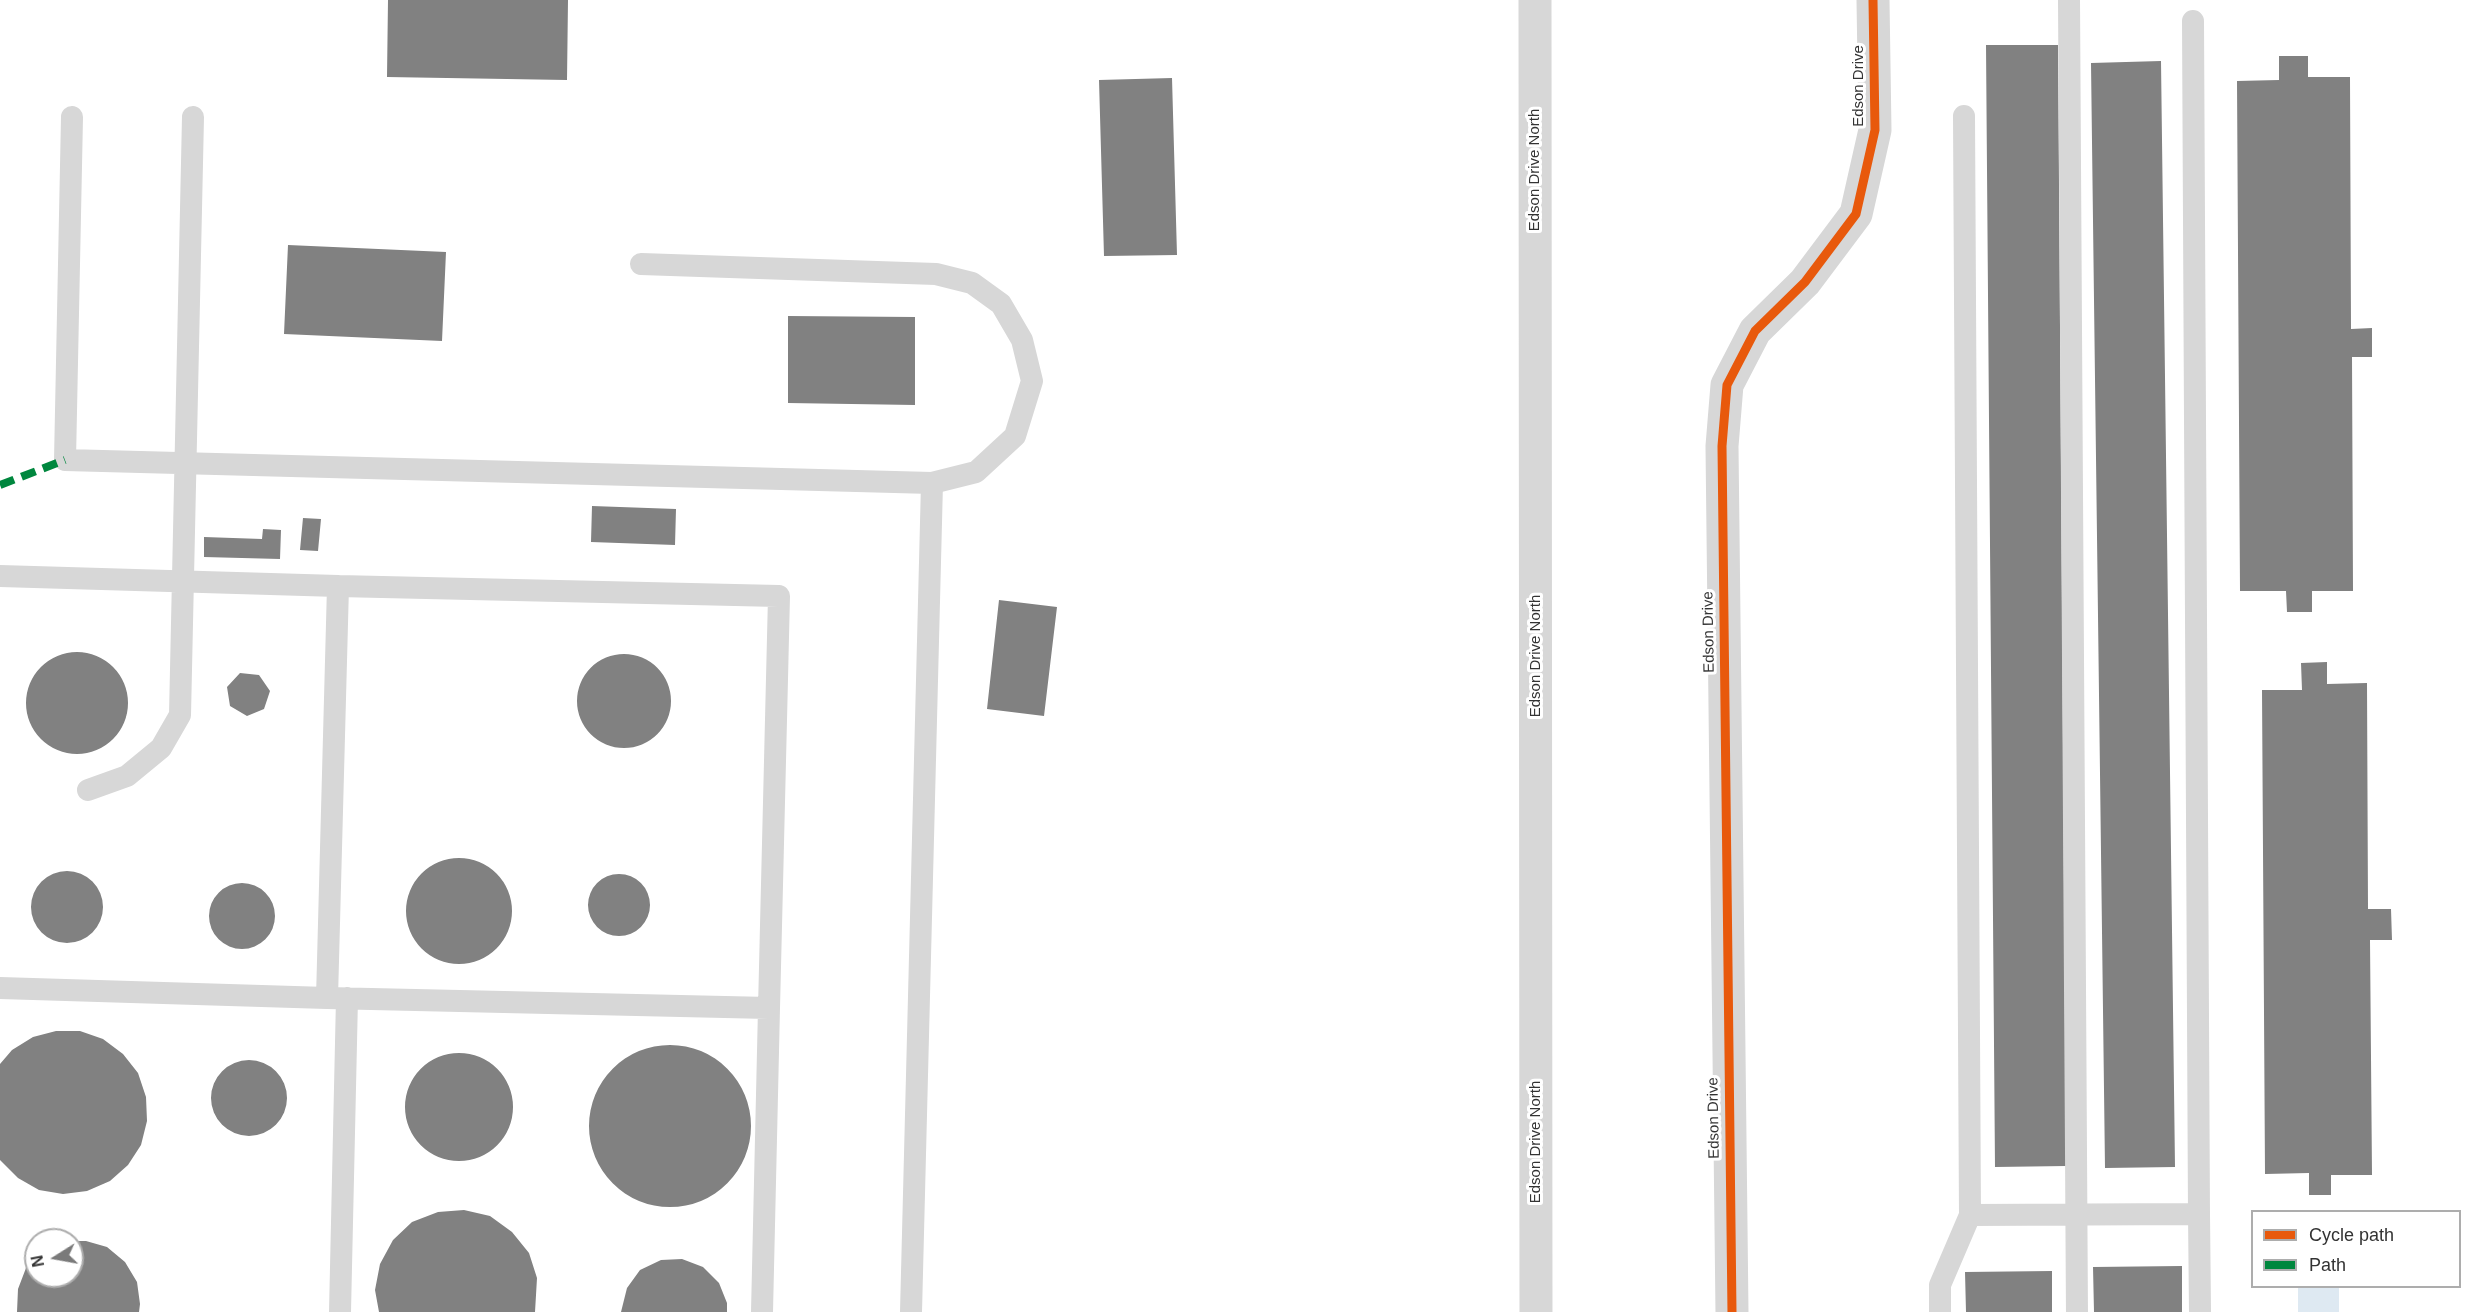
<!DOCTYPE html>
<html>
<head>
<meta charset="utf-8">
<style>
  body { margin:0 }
  #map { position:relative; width:2485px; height:1312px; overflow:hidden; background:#fff; font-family:Helvetica,sans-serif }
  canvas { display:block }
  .legend { position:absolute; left:2251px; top:1210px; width:210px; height:78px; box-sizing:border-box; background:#fff; border:2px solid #adadad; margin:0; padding:8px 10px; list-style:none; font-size:18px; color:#333 }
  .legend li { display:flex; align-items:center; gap:12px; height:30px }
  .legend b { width:30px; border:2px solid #adadad }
  .north { position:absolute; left:24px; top:1228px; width:60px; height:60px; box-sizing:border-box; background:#fff; border:2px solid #adadad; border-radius:50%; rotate:259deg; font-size:16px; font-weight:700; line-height:24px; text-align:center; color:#333 }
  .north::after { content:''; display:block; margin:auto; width:21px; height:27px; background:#7a7a7a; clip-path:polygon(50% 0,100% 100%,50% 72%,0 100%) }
</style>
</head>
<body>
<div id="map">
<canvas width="2485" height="1312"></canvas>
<ul class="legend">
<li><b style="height:8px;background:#e8590c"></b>Cycle path</li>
<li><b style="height:8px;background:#00873e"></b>Path</li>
</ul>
<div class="north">N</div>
</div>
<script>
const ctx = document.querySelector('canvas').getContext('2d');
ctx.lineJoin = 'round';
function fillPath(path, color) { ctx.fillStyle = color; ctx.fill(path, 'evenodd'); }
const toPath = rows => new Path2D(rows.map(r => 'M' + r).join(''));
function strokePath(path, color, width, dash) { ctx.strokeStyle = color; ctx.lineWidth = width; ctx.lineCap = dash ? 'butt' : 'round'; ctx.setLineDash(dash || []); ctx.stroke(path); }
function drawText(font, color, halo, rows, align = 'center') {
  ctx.font = font + ' Helvetica,sans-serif'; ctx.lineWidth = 6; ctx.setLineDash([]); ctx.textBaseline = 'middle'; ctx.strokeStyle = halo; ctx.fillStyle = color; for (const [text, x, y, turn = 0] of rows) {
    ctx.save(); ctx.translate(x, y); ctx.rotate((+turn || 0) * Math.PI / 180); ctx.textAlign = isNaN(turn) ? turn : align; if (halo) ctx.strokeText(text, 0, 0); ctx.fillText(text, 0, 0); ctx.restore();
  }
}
fillPath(toPath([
  [2298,1287,2339,1287,2339,1312,2298,1312]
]), '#dee9f2');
fillPath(toPath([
  [388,0,568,0,567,80,387,77],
  [1986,45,2058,45,2066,1166,1995,1167],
  [2279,56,2308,56,2308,77,2350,77,2351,329,2372,328,2372,357,2352,357,2353,591,2312,591,2312,612,2287,612,2286,591,2240,591,2237,81,2279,80],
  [2161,61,2175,1167,2105,1168,2091,63],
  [1172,78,1177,255,1104,256,1099,80],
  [288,245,446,252,442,341,284,334],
  [788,316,915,317,915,405,788,403],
  [592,506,676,509,675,545,591,542],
  [303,518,321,519,318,551,300,550],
  [263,529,281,530,280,559,204,557,204,537,262,539],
  [999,600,1057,607,1044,716,987,709],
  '26 703a51 51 0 1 1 102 0a51 51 0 1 1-102 0Z',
  '577 701a47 47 0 1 1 94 0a47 47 0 1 1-94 0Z',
  [2327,662,2327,684,2367,683,2368,909,2391,909,2392,940,2370,940,2372,1175,2331,1175,2331,1195,2309,1195,2309,1173,2265,1174,2262,690,2302,690,2301,663],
  [240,673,259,675,270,691,264,709,247,716,230,706,227,687],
  '406 911a53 53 0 1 1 106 0a53 53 0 1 1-106 0Z',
  '31 907a36 36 0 1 1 72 0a36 36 0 1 1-72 0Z',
  '588 905a31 31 0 1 1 62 0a31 31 0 1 1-62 0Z',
  '209 916a33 33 0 1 1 66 0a33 33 0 1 1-66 0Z',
  [56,1031,80,1031,103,1039,123,1054,138,1073,146,1097,147,1121,141,1145,128,1165,110,1181,87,1191,63,1194,39,1190,18,1178,0,1160,0,1064,12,1050,33,1037],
  '589 1126a81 81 0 1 1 162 0a81 81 0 1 1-162 0Z',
  '405 1107a54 54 0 1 1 108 0a54 54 0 1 1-108 0Z',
  '211 1098a38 38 0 1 1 76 0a38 38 0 1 1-76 0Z',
  [464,1210,490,1216,512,1232,529,1253,537,1278,535,1312,379,1312,375,1290,380,1264,393,1240,412,1222,438,1212],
  [72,1241,86,1241,107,1247,125,1262,137,1282,140,1304,139,1312,17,1312,18,1289,26,1268,36,1258,36,1276,72,1276],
  [682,1259,703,1267,719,1283,727,1303,727,1312,621,1312,627,1288,640,1270,661,1260],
  [2182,1266,2182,1312,2094,1312,2093,1267],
  [2052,1271,2052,1312,1966,1312,1965,1272]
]), '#818181');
strokePath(toPath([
  [2069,0,2077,1312],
  [1964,116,1970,1215,2199,1214,2193,21],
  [72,117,65,460,932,483,976,472,1015,436,1032,381,1022,340,1001,304,972,283,936,274,641,264],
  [0,576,338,586,327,998,0,988],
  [338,586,779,596,769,1008],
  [88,790,127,776,161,748,180,715,193,117],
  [327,998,769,1008,762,1312],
  [2199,1214,2200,1312],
  [340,1312,347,998],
  [911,1312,932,483],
  [1940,1312,1940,1285,1970,1215]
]), '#d7d7d7', 22);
strokePath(toPath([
  [1535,0,1536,1312],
  [1732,1312,1722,446,1727,385,1755,331,1805,282,1856,214,1875,130,1873,0]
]), '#d7d7d7', 33);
strokePath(toPath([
  [0,485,65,460]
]), '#00873e', 8, [15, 8]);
strokePath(toPath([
  [1732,1312,1722,446,1727,385,1755,331,1805,282,1856,214,1875,130,1873,0]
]), '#e8590c', 9);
drawText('15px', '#333', '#fff', [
  ["Edson Drive",1859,86,-90],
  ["Edson Drive North",1535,170,-90],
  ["Edson Drive",1709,632,-91],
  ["Edson Drive North",1536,656,-90],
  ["Edson Drive",1714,1118,-91],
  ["Edson Drive North",1536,1142,-90]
]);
</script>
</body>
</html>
